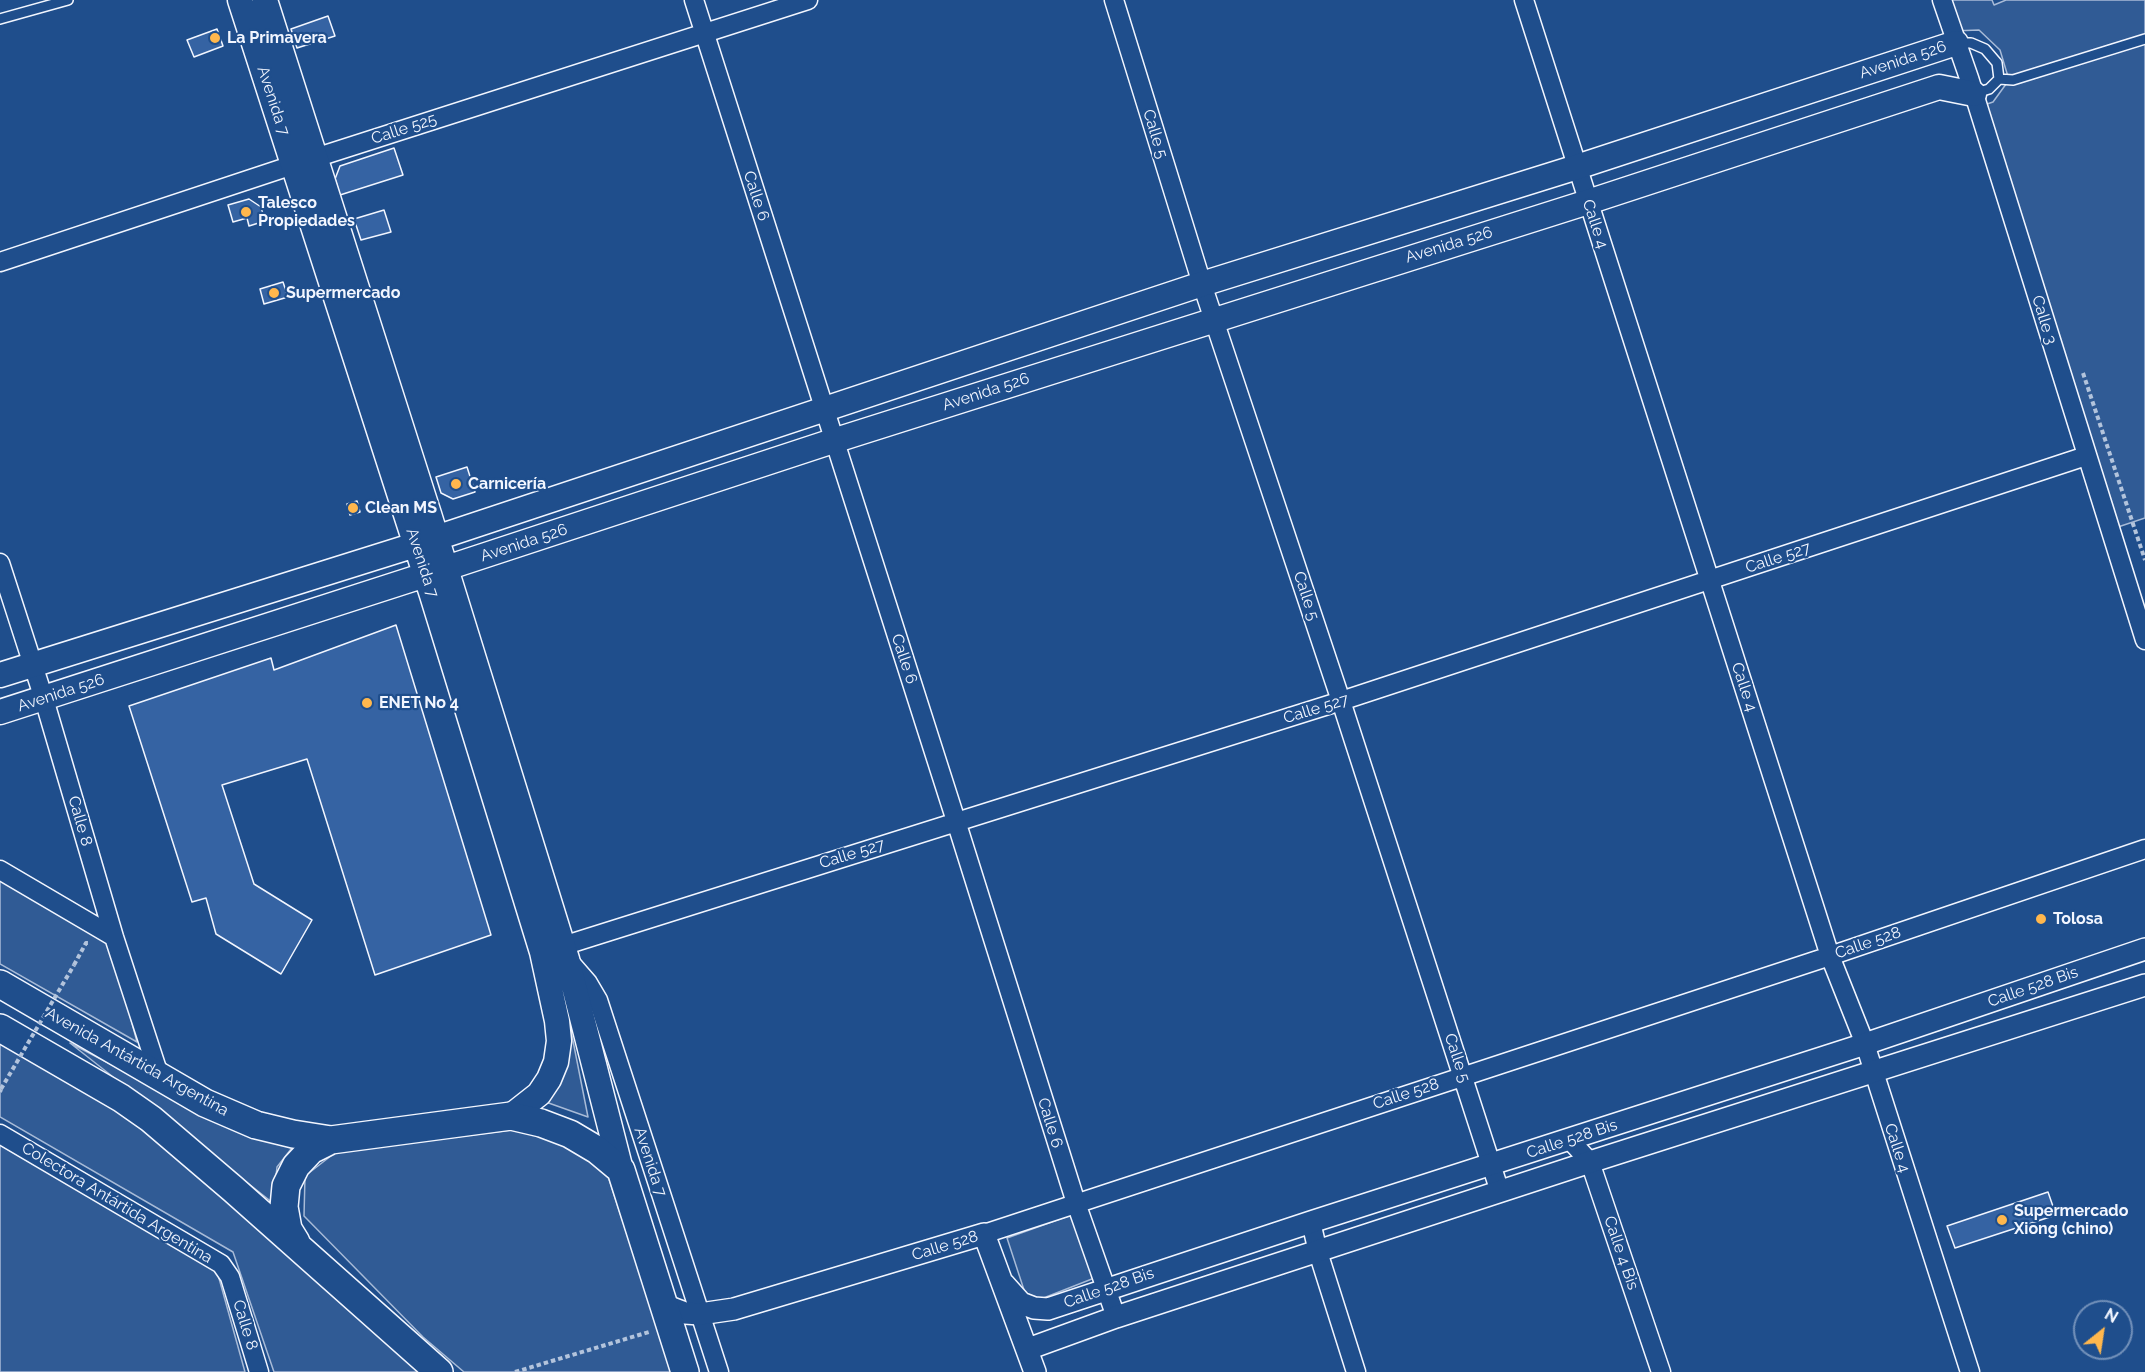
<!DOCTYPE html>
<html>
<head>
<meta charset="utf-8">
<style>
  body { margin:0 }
  #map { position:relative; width:2145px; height:1372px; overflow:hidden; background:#1f4e8c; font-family:Raleway,sans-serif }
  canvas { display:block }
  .north { position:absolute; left:2073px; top:1300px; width:60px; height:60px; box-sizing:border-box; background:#1f4e8c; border:2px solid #7391ba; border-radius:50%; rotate:30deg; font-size:16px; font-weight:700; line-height:24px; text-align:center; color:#f2f6ff }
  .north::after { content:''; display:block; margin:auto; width:21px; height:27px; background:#ffb74d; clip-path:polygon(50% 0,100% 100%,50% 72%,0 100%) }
</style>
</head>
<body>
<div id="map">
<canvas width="2145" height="1372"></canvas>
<div class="north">N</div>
</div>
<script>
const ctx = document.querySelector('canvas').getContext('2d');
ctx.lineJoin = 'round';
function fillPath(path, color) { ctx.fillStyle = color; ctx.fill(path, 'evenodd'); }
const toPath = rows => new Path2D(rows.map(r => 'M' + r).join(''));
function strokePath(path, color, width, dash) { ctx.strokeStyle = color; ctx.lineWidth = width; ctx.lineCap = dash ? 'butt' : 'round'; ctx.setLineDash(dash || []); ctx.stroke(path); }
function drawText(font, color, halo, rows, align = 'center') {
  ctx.font = font + ' Raleway,sans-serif'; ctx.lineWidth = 4.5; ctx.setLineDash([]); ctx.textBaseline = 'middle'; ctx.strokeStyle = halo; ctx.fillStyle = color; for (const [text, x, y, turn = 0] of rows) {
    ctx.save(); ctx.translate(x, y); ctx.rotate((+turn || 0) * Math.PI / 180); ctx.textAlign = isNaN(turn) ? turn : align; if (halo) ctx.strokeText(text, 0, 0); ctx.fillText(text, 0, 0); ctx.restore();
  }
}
const built = toPath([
  [1943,0,1992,0,1994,5,2006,0,2145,0,2145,518,2112,529,1978,107,1993,102,2009,80,2000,50,1979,30,1952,31,1943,0],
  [0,879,111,943,137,1042,0,964,0,879],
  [561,980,588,1117,543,1101,561,980],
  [0,1042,119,1110,416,1363,417,1372,274,1372,233,1252,0,1117,0,1042],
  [70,1043,233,1128,295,1144,277,1167,273,1203,70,1043],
  [520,1129,566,1140,606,1170,672,1372,464,1372,423,1337,304,1216,305,1176,336,1152,520,1129],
  [0,1145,217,1271,245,1372,0,1372,0,1145],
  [1074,1214,1097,1277,1041,1299,1025,1293,1007,1238,1074,1214]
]);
fillPath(built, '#305b95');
strokePath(built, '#a8bbd7', 1.5);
const building = toPath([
  [328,16,335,36,297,48,291,29,328,16],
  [217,29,223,46,194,57,187,40,217,29],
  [394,148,403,175,340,195,335,179,340,166,394,148],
  [249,199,261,207,265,221,249,226,247,218,233,222,228,205,249,199],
  [384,210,391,232,361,240,354,219,384,210],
  [283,282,288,297,264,304,260,289,283,282],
  [467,467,475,492,453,499,441,493,436,477,467,467],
  [357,501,360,512,350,515,347,504,357,501],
  [396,625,491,935,375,975,307,759,222,785,254,884,312,920,281,974,216,934,206,898,192,902,129,706,271,658,274,670,396,625],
  [2048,1192,2056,1215,1955,1248,1947,1226,2048,1192]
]);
fillPath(building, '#3563a3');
strokePath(building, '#f2f6ff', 1.5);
const service = toPath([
  [0,19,68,0],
  [1957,43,1971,43,1985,49,1997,63,1999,79,1989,89,1976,93],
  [1999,79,2013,80,2145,39]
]);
const minor = toPath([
  [694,0,956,821,1076,1203,1116,1317],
  [1114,0,1202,284,1341,701,1500,1192],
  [1524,0,1830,956,1865,1044,1970,1372],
  [1942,0,1969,78,2145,640],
  [0,262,293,165,808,0],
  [0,563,44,699,114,937,160,1078],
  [0,870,114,937],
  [553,949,1341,701,2086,456],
  [568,960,588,983,598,1000,719,1372],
  [0,1134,221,1264,230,1277,259,1372],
  [1570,1140,1590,1162,1661,1372],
  [1311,1222,1318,1252,1356,1372],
  [984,1234,1830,956,2145,849]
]);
const tertiary = toPath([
  [1004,1284,1021,1303,1034,1308,1048,1309,1311,1222,1865,1044,2145,949],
  [664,1305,685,1313,700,1314,734,1309,984,1234,1035,1372],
  [1028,1349,1116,1317,1590,1162,2145,985]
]);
const secondary = toPath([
  [240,0,432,595,542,952,557,1021,559,1041,556,1062,549,1079,539,1094,511,1116],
  [265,0,429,514,567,959,621,1170],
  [0,675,415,545,1202,284,1577,167,1956,43],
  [0,712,425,575,833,441,1588,202,1939,87,1974,94]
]);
const primary = toPath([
  [0,984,205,1103,256,1125,293,1134,331,1140,511,1116,541,1123,570,1134,597,1150,621,1170,685,1372],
  [0,1028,121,1098,151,1119,233,1189,439,1372],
  [296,1242,288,1229,284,1207,286,1186,296,1166,311,1150,331,1140]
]);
strokePath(service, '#f2f6ff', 12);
strokePath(minor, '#f2f6ff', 21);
strokePath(tertiary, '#f2f6ff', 24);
strokePath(secondary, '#f2f6ff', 27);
strokePath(primary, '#f2f6ff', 30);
strokePath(toPath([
  [2083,373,2145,560],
  [74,965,86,943,90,943],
  [0,1092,1,1089],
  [515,1372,649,1332]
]), '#b3c4dc', 4, [4.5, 3]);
strokePath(service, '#1f4e8c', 9);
strokePath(minor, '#1f4e8c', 18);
strokePath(tertiary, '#1f4e8c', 21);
strokePath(secondary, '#1f4e8c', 24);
strokePath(primary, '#1f4e8c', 27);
strokePath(toPath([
  [1,1089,74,965]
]), '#b3c4dc', 4, [4.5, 3]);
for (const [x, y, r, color] of [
  [215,38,6,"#ffb74d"],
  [246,212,6,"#ffb74d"],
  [274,293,6,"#ffb74d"],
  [456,484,6,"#ffb74d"],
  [353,508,6,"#ffb74d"],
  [367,703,6,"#ffb74d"],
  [2041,919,6,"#ffb74d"],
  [2002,1220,6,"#ffb74d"]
]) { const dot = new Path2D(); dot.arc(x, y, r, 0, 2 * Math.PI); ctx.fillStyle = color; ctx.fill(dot); strokePath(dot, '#1f4e8c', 2); }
drawText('bold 16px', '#f2f6ff', '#1f4e8c', [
  ["La Primavera",227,38],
  ["Talesco",258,203],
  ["Propiedades",258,221],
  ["Supermercado",286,293],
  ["Carnicería",468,484],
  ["Clean MS",365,508],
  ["ENET No 4",379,703],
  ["Tolosa",2053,919],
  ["Supermercado",2014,1211],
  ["Xiong (chino)",2014,1229]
], 'left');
drawText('16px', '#f2f6ff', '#1f4e8c', [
  ["Avenida 526",1903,60,-18],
  ["Avenida 7",273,101,72],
  ["Calle 525",404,129,-18],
  ["Calle 5",1155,134,73],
  ["Calle 6",756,196,72],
  ["Calle 4",1595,224,72],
  ["Avenida 526",1449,245,-17],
  ["Calle 3",2044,320,73],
  ["Avenida 526",986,392,-18],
  ["Avenida 526",524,543,-18],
  ["Calle 527",1778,558,-18],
  ["Avenida 7",422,563,72],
  ["Calle 5",1306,596,72],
  ["Calle 6",904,659,72],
  ["Calle 4",1744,687,72],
  ["Avenida 526",61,693,-18],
  ["Calle 527",1316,709,-17],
  ["Calle 8",80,821,74],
  ["Calle 527",852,854,-17],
  ["Calle 528",1868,943,-19],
  ["Calle 528 Bis",2033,987,-19],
  ["Calle 5",1457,1058,72],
  ["Avenida Antártida Argentina",137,1062,29],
  ["Calle 528",1406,1094,-18],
  ["Calle 6",1050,1123,73],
  ["Calle 528 Bis",1572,1139,-18],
  ["Calle 4",1897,1148,72],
  ["Avenida 7",650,1162,72],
  ["Colectora Antártida Argentina",117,1203,31],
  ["Calle 528",945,1246,-17],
  ["Calle 4 Bis",1621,1253,71],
  ["Calle 528 Bis",1109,1288,-19],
  ["Calle 8",245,1325,73]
]);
</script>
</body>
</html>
